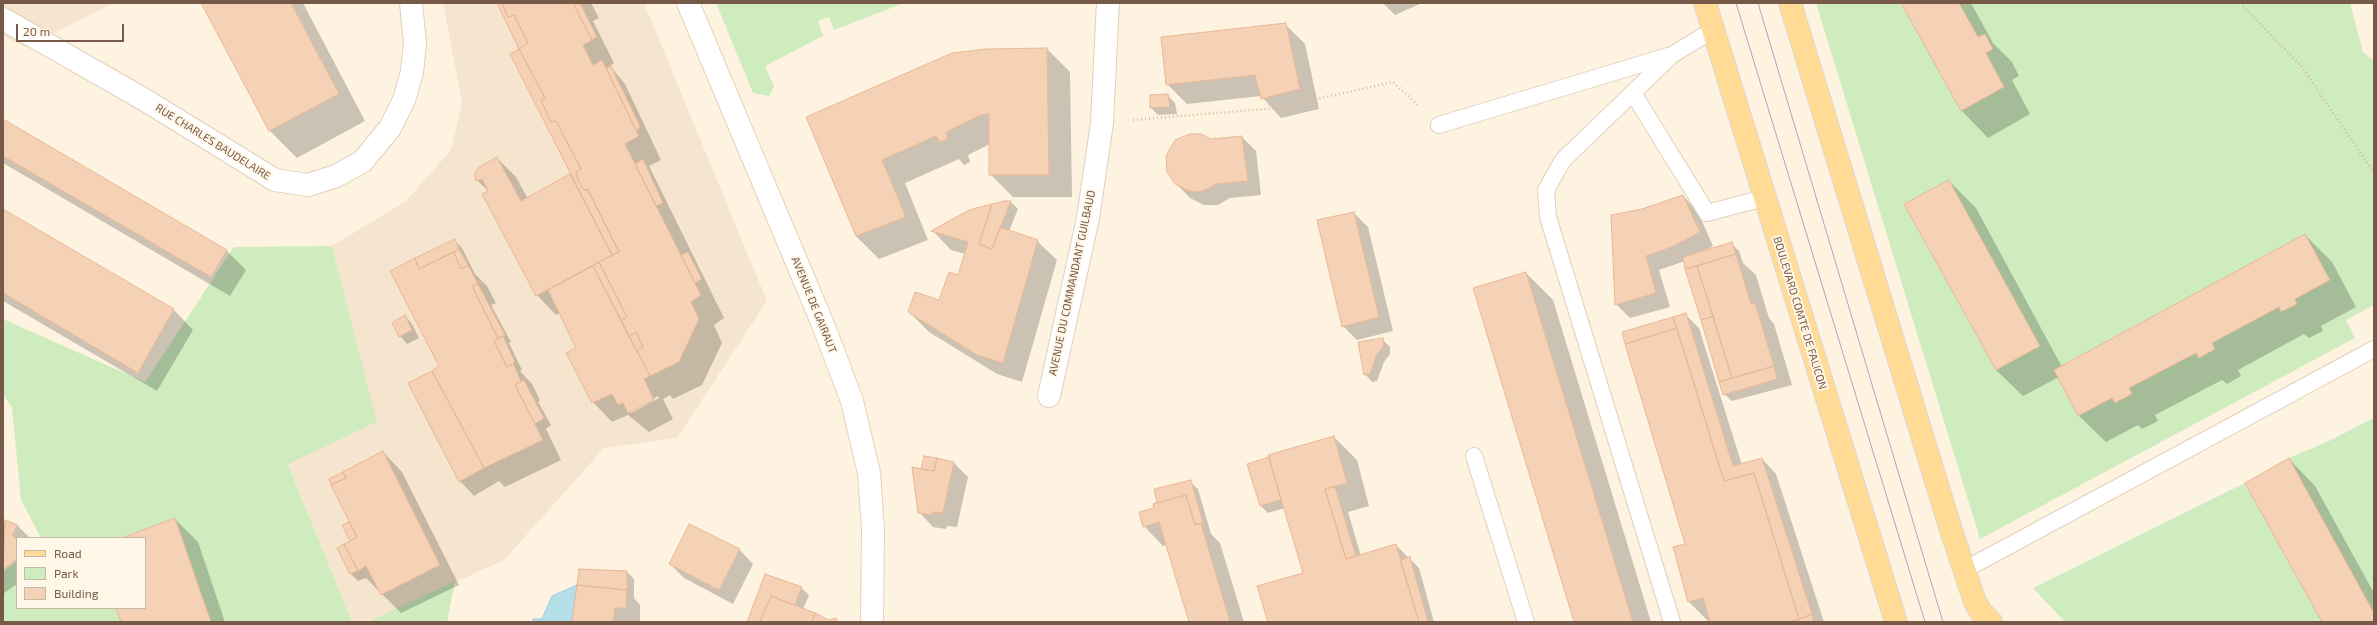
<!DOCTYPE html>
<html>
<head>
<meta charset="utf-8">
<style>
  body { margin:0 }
  #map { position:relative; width:2377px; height:625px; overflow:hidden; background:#fef3e0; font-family:"Exo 2",sans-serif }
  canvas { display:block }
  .frame { position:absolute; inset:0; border:4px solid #765946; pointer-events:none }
  .legend { position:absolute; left:16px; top:537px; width:130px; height:72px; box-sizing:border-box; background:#fff7e8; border:1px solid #c8b8a7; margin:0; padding:5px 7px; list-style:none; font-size:12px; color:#765946 }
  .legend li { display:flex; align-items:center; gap:8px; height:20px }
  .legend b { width:20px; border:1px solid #c8b8a7 }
  .scale { position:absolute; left:16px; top:24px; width:108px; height:18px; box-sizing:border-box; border:2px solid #765946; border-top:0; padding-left:5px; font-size:12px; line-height:14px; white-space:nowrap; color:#765946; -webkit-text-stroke:3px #fff7e8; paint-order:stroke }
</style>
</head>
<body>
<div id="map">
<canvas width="2377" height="625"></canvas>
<div class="frame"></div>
<ul class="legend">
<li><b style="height:5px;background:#ffdb96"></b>Road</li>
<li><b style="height:11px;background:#cfecbe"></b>Park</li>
<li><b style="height:11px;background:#f5d1b6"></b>Building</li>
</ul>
<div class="scale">20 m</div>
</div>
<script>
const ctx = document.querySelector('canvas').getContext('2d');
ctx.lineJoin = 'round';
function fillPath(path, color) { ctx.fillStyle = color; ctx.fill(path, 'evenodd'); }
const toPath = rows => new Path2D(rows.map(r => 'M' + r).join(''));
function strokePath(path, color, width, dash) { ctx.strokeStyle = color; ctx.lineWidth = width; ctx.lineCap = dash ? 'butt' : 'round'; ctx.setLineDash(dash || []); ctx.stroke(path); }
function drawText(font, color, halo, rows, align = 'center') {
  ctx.font = font + ' "Exo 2",sans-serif'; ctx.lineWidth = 4; ctx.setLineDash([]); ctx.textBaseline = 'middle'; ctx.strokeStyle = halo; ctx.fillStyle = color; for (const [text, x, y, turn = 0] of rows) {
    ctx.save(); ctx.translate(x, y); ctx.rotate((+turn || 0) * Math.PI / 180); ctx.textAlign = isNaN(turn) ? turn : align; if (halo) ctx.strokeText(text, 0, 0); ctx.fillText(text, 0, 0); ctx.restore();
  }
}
fillPath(toPath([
  [3,3,114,3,25,47,3,36],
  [443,3,644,3,767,301,677,438,604,448,504,560,368,622,352,622,288,463,377,422,332,246,406,201,451,150,462,103]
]), '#f6e5ce');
fillPath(toPath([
  [716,3,904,3,834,30,829,17,818,21,823,36,765,66,774,86,769,96,753,93],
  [1816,3,2350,3,2363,52,2374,61,2374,305,2346,320,2355,338,1980,539],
  [332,246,377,422,288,464,352,622,3,622,3,572,17,561,17,608,145,608,145,538,41,538,21,500,12,408,3,394,3,319,145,382,234,247],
  [2374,418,2374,622,2065,622,2033,588,2245,483,2289,458,2331,440],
  [455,581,447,622,368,622]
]), '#cfecbe');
const water = toPath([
  [577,585,572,622,533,622,533,619,542,619,552,596,577,585]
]);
fillPath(water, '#b4dfe8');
strokePath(water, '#99cfdb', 1);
fillPath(toPath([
  [203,3,303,3,365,121,297,158,270,131],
  [498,3,591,3,599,18,593,21,614,63,610,66,625,84,661,160,649,166,724,318,714,325,722,343,702,385,673,399,670,395,663,399,673,419,649,432,628,415,612,422,593,402,577,348,561,312,556,315,537,295,488,191,477,180,497,158,516,177,528,199,570,175,574,179,521,49],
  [658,396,659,398,631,413,630,411],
  [1383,3,1422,3,1395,15],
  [1902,3,1971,3,1993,43,2012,62,2019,76,2012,80,2030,114,1988,138,1962,111],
  [1285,24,1305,44,1319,109,1281,118,1261,96,1187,104,1167,84],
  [1047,49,1070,72,1072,197,1013,197,990,174,990,144,968,155,970,162,964,165,959,159,905,183,928,240,879,259,856,236,807,118,986,50],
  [1167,95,1175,103,1177,114,1158,115,1151,108],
  [3,120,227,251,246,270,230,296,3,163],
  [1242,137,1256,151,1261,195,1230,198,1218,205,1204,205,1190,198,1171,178,1166,164,1167,156,1211,140],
  [1949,181,1976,208,2062,367,2305,235,2332,262,2356,307,2321,326,2323,331,2309,338,2304,334,2238,370,2241,376,2227,384,2222,380,2155,415,2158,421,2142,429,2138,425,2106,442,2079,416,2059,377,2023,396,1996,370],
  [1683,196,1697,210,1713,246,1704,251,1732,244,1739,251,1743,263,1756,275,1769,318,1774,324,1792,385,1732,401,1724,394,1685,261,1659,270,1670,307,1630,318,1616,304,1642,210],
  [1011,202,1018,209,1009,231,1037,241,1057,260,1022,382,997,374,929,332,909,312,940,301,958,277,965,254,951,250,933,231],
  [3,210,174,310,193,330,157,391,3,301],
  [1354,213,1368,227,1393,331,1357,340,1343,326],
  [454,240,462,248,475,274,487,286,496,303,491,305,511,342,509,343,522,370,520,371,532,384,540,400,538,402,551,425,546,429,561,460,505,487,499,481,474,496,460,481,440,367,391,271],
  [1526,273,1553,300,1651,622,1575,622],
  [1685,314,1699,328,1742,465,1762,459,1776,474,1824,622,1709,622,1689,602,1674,548,1687,545],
  [405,316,412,324,419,338,407,344,400,336],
  [1382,339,1390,347,1390,354,1384,362,1377,381,1372,382,1365,374],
  [1334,437,1357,460,1369,506,1348,512,1361,556,1396,545,1419,568,1434,622,1268,622,1258,586,1304,573,1285,508,1268,513,1261,506,1249,465],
  [383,452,402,472,459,585,401,613,366,578,358,581,351,574,338,548,351,541,349,523,352,526],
  [2289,459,2315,486,2374,593,2374,622,2323,622],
  [954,463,968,477,957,527,947,526,946,529,933,527,919,512,922,470],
  [1190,482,1198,489,1211,534,1220,543,1244,622,1190,622,1167,545,1163,546,1144,526,1155,509],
  [175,519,198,542,225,622,122,622,117,608,145,608,145,538,125,538],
  [5,521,17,525,30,538,17,538,17,584,3,594,3,524],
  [739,549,753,564,733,604,684,578,670,564],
  [627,572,634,579,634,598,640,605,640,622,573,622],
  [766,575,801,588,809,595,803,609,829,621,836,619,839,622,748,622]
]), '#0003');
const building = toPath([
  [201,3,291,3,339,94,269,131,201,3],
  [497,3,502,3,508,17,514,15,528,43,519,49,497,3],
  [502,3,573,3,592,40,583,45,593,65,602,60,639,136,625,144,701,295,691,302,699,319,679,362,650,376,637,351,643,347,636,332,629,337,621,321,627,317,599,262,619,252,588,190,584,190,578,180,576,172,581,169,556,121,551,122,541,100,545,98,519,49,528,43,514,15,508,17,502,3],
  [573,3,580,3,597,37,592,40,573,3],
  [1901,3,1959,3,1978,37,1985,34,1993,49,1986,53,2004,87,1961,111,1901,3],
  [1286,23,1300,89,1261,99,1255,75,1166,85,1161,37,1286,23],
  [1047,48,1049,175,989,175,989,114,981,115,946,132,948,139,940,142,936,136,882,160,906,217,856,236,806,117,952,53,986,49,1047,48],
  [519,49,545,98,541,100,551,122,556,121,581,169,576,172,578,180,584,190,588,190,619,252,612,255,510,54,519,49],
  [611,66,639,124,640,128,636,130,606,68,611,66],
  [1168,94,1170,107,1150,108,1150,95,1168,94],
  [3,119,227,250,211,277,3,156,3,119],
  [1190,134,1201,134,1211,139,1242,136,1248,181,1216,184,1203,191,1196,192,1189,191,1175,184,1167,172,1166,156,1175,140,1190,134],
  [497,157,521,201,570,174,612,255,536,296,482,194,488,191,482,179,476,181,474,174,478,168,497,157],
  [643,159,663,203,656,206,635,164,643,159],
  [1949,180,2040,346,1996,370,1904,204,1949,180],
  [1683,195,1700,232,1672,247,1646,256,1656,293,1615,305,1611,215,1642,209,1683,195],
  [1004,201,1011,201,992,249,979,244,992,204,1004,201],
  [992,204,979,244,992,249,1000,227,1038,240,1003,363,977,355,908,312,915,292,939,300,949,272,958,275,968,242,931,231,969,210,992,204],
  [3,209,174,309,138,373,3,293,3,209],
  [1354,212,1379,317,1342,327,1317,220,1354,212],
  [2305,234,2330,280,2295,299,2297,304,2281,312,2279,307,2212,343,2215,349,2199,358,2196,353,2129,388,2132,394,2115,403,2112,398,2078,416,2054,370,2305,234],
  [455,239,459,249,419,269,415,258,455,239],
  [1732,242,1736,254,1685,269,1683,257,1732,242],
  [459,249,468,265,461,269,454,252,459,249],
  [454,252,461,269,468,265,478,284,472,286,498,338,494,341,507,367,513,363,521,381,515,385,543,440,484,468,432,371,439,366,390,271,415,258,419,269,454,252],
  [688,252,702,279,695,283,681,255,688,252],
  [1736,254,1751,304,1755,303,1774,366,1732,378,1697,266,1736,254],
  [599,262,627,317,621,321,593,266,599,262],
  [593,266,650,376,644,379,654,400,628,413,623,403,618,405,612,394,592,403,566,353,576,348,548,290,593,266],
  [1697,266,1713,316,1701,320,1685,269,1697,266],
  [1526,272,1633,622,1574,622,1473,288,1526,272],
  [478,284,505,335,498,338,472,286,478,284],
  [1686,313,1733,466,1762,458,1812,614,1799,619,1754,473,1724,481,1673,317,1686,313],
  [405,315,412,330,399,337,392,323,405,315],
  [1713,316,1732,378,1719,382,1701,320,1713,316],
  [1673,317,1677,328,1625,344,1622,332,1673,317],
  [1677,328,1724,481,1754,473,1799,619,1789,622,1710,622,1703,598,1688,602,1673,547,1685,544,1625,344,1677,328],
  [636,332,643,347,637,351,629,337,636,332],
  [503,336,515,362,507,367,494,341,503,336],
  [1383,338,1384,346,1377,354,1370,374,1364,375,1358,342,1383,338],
  [1774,366,1777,379,1723,395,1719,382,1774,366],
  [432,371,484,468,459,482,408,383,432,371],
  [524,380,544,418,535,424,515,385,524,380],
  [1334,436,1347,483,1325,489,1346,559,1396,544,1419,622,1268,622,1257,586,1303,573,1268,455,1334,436],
  [383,451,440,565,381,595,366,566,358,571,344,544,357,537,331,485,346,478,343,472,383,451],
  [924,456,937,458,934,471,921,469,924,456],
  [1269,457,1281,500,1260,506,1247,464,1269,457],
  [937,458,954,462,943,513,933,512,932,515,918,513,912,467,934,471,937,458],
  [2289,458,2374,613,2374,622,2322,622,2245,483,2289,458],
  [343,472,346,478,331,485,329,479,343,472],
  [1191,480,1203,523,1195,525,1186,495,1157,503,1154,489,1191,480],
  [1335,487,1356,556,1346,559,1325,489,1335,487],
  [1186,495,1195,525,1201,523,1230,622,1189,622,1159,522,1143,527,1139,512,1154,508,1153,504,1186,495],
  [175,518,211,622,121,622,116,608,145,608,145,538,122,538,175,518],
  [5,520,18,525,12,535,17,540,17,559,3,570,5,520],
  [349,522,357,537,350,541,342,525,349,522],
  [689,524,740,549,719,590,669,564,689,524],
  [344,544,358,571,350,574,337,548,344,544],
  [1410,557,1428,622,1419,622,1400,560,1410,557],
  [579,569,627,571,627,590,577,585,579,569],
  [765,574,802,587,795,605,771,596,760,622,747,622,765,574],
  [577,585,627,590,626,608,615,608,613,622,572,622,577,585],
  [771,596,815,613,812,622,760,622,771,596],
  [815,613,829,620,836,618,837,622,812,622,815,613],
  [1812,614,1814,622,1789,622,1799,619,1812,614]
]);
fillPath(building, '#f5d1b6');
strokePath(building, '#e9b895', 1);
const lane = toPath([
  [1633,93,1707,213,1764,198],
  [1439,125,1668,56],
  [1474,456,1526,622],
  [1964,570,2374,349],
  [1672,622,1548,217,1546,190,1563,160,1672,55,1713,30]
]);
const street = toPath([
  [3,19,145,100,275,180,308,185,336,176,362,162,390,128,404,100,412,72,415,43,411,3],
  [1049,396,1088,218,1102,123,1108,3]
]);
const secondary = toPath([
  [688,3,824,327,852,401,869,473,873,529,872,622]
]);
const primary = toPath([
  [1705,3,1896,622],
  [1790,3,1950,527,1975,602,1981,612,1991,622]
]);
strokePath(lane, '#e2cfbc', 18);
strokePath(street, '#e2cfbc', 24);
strokePath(secondary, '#e8d1b9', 24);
strokePath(primary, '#ded7d3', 24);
strokePath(toPath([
  [2240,3,2302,67,2374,173],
  [1133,120,1276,108,1393,82,1420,107]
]), '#dab59a', 2.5, [1, 3]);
strokePath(lane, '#fff', 16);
strokePath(street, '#fff', 22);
strokePath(secondary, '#fff', 22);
strokePath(primary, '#ffdb96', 22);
strokePath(toPath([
  [1736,3,1925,622],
  [1758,3,1943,622]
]), '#b69fc7', 1);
drawText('11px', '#765946', '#fff7e8', [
  ["RUE CHARLES BAUDELAIRE",213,142,32],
  ["AVENUE DU COMMANDANT GUILBAUD",1072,283,-78],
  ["AVENUE DE GAIRAUT",814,305,68],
  ["BOULEVARD COMTE DE FALICON",1800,313,73]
]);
</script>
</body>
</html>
